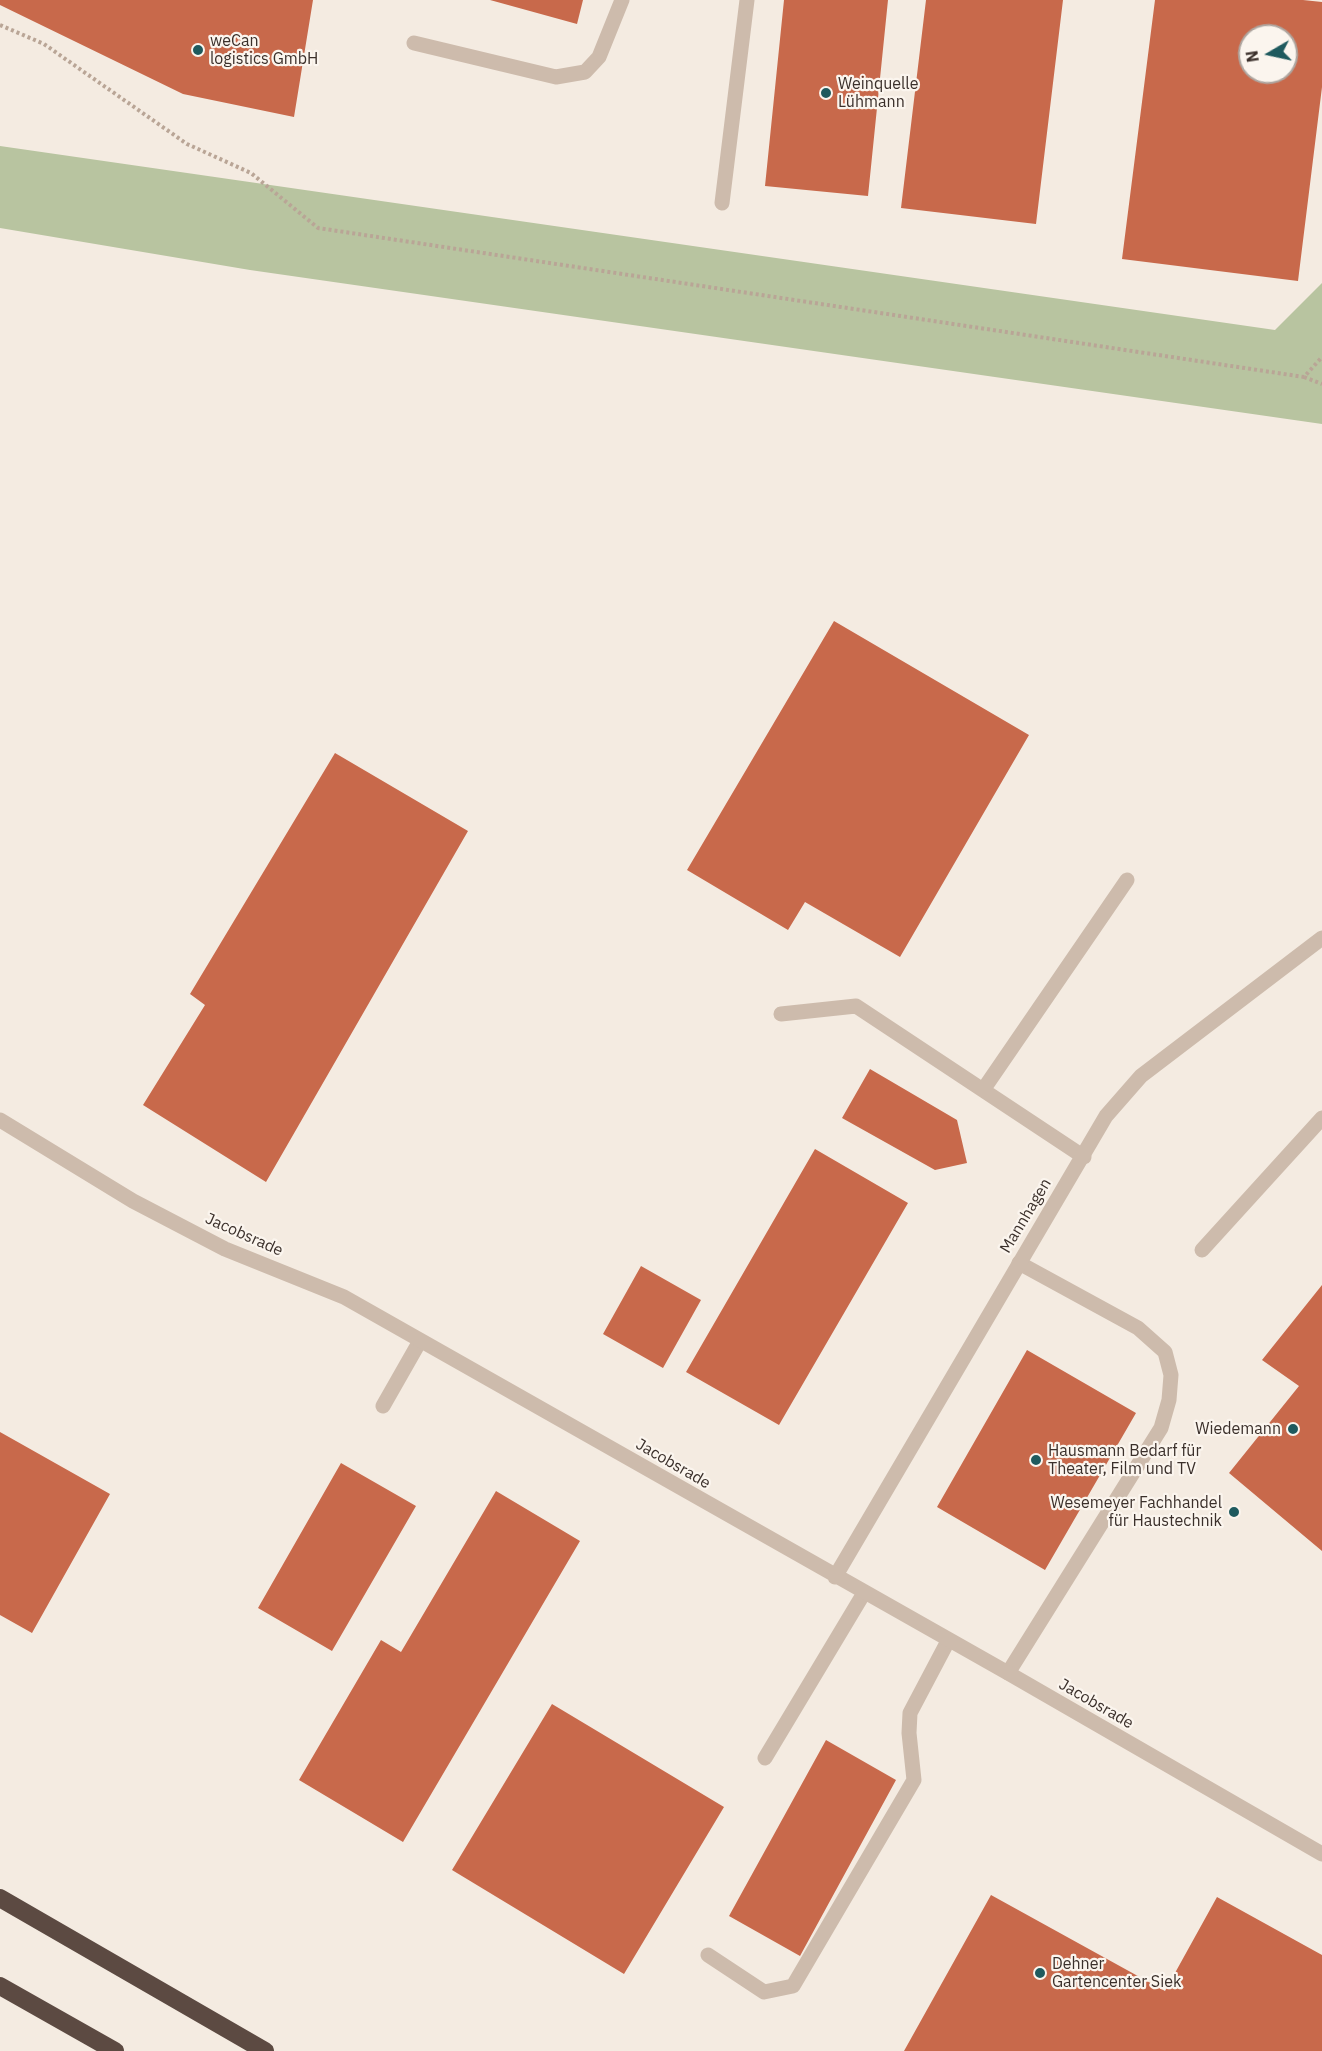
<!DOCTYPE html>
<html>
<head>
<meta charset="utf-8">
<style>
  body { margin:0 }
  #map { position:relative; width:1322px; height:2051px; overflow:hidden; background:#f4ebe1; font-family:"IBM Plex Sans",sans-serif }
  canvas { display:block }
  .north { position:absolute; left:1238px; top:24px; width:60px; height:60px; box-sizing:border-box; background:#fbf5ee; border:2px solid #aea6a0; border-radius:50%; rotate:261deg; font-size:16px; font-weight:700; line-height:24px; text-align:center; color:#3b302b }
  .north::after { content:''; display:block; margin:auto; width:21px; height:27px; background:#1f5a5e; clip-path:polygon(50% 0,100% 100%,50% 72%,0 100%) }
</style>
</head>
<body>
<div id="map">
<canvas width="1322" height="2051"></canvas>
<div class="north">N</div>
</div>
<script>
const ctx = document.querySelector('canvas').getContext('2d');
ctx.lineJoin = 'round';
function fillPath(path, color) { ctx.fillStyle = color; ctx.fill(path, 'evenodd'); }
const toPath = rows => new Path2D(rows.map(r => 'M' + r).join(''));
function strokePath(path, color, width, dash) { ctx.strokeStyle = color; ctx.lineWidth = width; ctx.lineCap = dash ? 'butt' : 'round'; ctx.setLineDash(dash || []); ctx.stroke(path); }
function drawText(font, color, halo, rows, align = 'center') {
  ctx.font = font + ' "IBM Plex Sans",sans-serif'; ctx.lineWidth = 4.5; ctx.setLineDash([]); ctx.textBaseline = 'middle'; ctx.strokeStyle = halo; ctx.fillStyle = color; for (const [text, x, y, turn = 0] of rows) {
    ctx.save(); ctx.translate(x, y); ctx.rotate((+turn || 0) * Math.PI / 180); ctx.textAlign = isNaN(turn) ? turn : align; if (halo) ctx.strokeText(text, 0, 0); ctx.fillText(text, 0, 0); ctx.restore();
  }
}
fillPath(toPath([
  [0,146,1275,330,1322,283,1322,424,250,270,0,228]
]), '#b8c4a0');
fillPath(toPath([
  [0,0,313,0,294,117,183,94,0,5],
  [490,0,583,0,577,24],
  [784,0,888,0,868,196,765,186],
  [926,0,1063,0,1036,224,901,208],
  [1155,0,1303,0,1322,2,1322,87,1298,281,1122,259],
  [1250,36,1286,36,1286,72,1250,72],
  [834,621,1029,735,900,957,805,902,788,930,687,870],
  [335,753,468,831,266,1182,143,1105,205,1005,190,994],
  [870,1069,957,1120,967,1163,935,1170,842,1118],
  [815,1149,908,1203,779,1425,686,1372],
  [641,1266,701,1300,663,1368,603,1334],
  [1322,1285,1322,1551,1229,1473,1299,1386,1262,1360],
  [1027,1350,1136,1413,1045,1570,937,1507],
  [0,1432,110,1494,32,1633,0,1615],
  [341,1463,416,1506,332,1651,258,1608],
  [496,1491,580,1541,403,1842,299,1780,381,1640,401,1652],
  [552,1704,724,1807,624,1974,452,1870],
  [826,1740,896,1780,800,1956,729,1916],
  [991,1895,1165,1991,1217,1897,1322,1955,1322,2051,904,2051]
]), '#c8694b');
strokePath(toPath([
  [0,25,44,44,187,144,251,173,318,228,1304,377,1322,357],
  [1304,377,1322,384]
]), '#b9a596', 4, [3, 3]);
strokePath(toPath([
  [414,43,556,77,585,72,599,57,622,0],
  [722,203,747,0],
  [781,1014,856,1006,1084,1157],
  [983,1090,1127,880],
  [1202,1250,1322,1118],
  [383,1406,420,1341],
  [1008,1673,1161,1428,1169,1400,1171,1375,1165,1352,1138,1328,1019,1263],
  [765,1758,864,1593],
  [708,1955,764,1992,793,1986,914,1780,909,1733,910,1713,948,1641]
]), '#cdbbac', 15);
strokePath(toPath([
  [0,1120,133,1201,225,1249,344,1297,1008,1673,1322,1854],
  [835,1577,1106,1116,1141,1076,1322,938]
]), '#cdbbac', 15);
strokePath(toPath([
  [0,1898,265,2051],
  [0,1986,115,2051]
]), '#5c4a42', 18);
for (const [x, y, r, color] of [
  [198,50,6,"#1f5a5e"],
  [826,93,6,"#1f5a5e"],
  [1293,1429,6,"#1f5a5e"],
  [1036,1460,6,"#1f5a5e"],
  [1234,1512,6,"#1f5a5e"],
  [1040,1973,6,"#1f5a5e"]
]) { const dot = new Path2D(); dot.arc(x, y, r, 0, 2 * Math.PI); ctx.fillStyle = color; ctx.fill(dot); strokePath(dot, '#fbf5ee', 2); }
drawText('16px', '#3b302b', '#fbf5ee', [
  ["weCan",210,41],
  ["logistics GmbH",210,59],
  ["Weinquelle",838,84],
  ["Lühmann",838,102],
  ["Wiedemann",1281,1429,"right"],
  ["Hausmann Bedarf für",1048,1451],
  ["Theater, Film und TV",1048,1469],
  ["Wesemeyer Fachhandel",1222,1503,"right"],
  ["für Haustechnik",1222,1521,"right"],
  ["Dehner",1052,1964],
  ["Gartencenter Siek",1052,1982]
], 'left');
drawText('16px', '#3b302b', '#fbf5ee', [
  ["Mannhagen",1026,1216,-59],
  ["Jacobsrade",244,1235,24],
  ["Jacobsrade",673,1464,30],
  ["Jacobsrade",1096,1704,30]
]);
</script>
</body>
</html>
